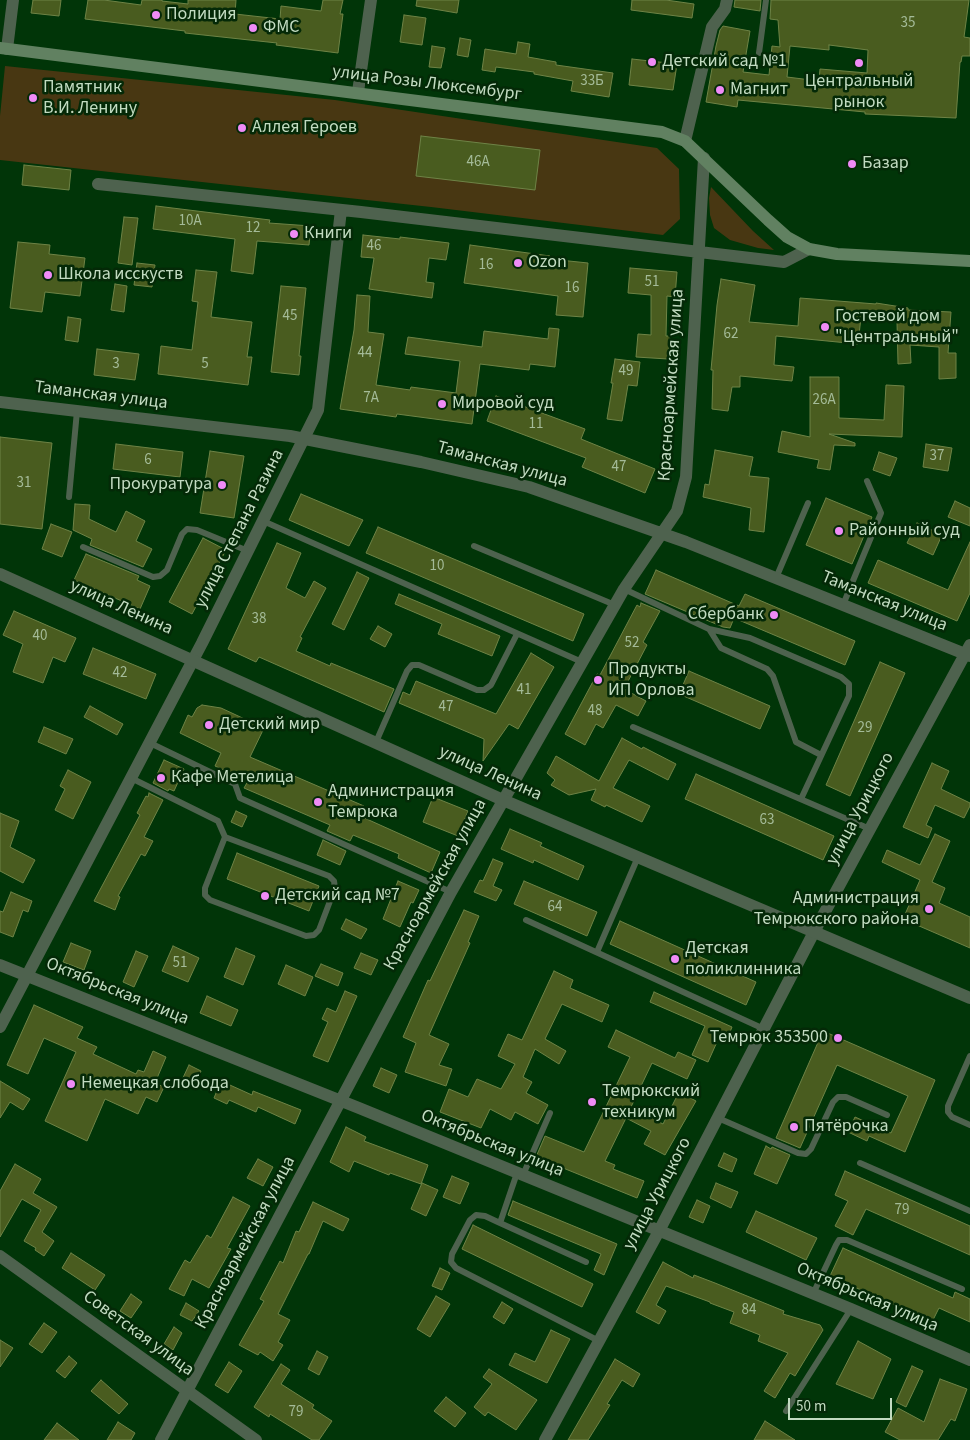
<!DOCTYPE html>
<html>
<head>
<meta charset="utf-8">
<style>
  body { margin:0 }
  #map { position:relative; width:970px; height:1440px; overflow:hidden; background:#013508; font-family:"Source Sans 3",sans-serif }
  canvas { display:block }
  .scale { position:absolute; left:788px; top:1398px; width:104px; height:22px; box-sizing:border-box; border:2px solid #c2dbc1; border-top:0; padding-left:6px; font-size:15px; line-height:18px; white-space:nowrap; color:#c2dbc1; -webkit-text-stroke:4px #042907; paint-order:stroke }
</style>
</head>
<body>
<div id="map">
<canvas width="970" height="1440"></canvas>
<div class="scale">50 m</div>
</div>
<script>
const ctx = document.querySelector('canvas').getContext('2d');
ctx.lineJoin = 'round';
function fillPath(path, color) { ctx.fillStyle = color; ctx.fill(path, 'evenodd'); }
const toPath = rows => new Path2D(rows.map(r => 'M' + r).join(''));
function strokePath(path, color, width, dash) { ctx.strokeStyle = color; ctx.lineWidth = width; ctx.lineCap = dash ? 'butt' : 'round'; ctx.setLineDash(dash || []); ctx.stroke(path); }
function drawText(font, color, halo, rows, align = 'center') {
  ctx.font = font + ' "Source Sans 3",sans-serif'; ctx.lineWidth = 5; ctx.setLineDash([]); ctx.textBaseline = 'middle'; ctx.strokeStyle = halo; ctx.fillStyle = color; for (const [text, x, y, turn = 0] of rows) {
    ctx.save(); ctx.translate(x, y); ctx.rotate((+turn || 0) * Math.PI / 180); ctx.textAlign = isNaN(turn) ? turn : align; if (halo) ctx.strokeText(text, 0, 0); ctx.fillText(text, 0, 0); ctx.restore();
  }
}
fillPath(toPath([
  [5,66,335,100,657,148,679,169,680,219,663,235,431,207,0,160,0,116],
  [711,187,753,231,774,250,758,248,730,240,714,228,710,215,709,198]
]), '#483712');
const building = toPath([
  [33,0,61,0,59,16,31,13,33,0],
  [88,0,104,0,141,5,142,0,162,0,162,1,188,4,188,0,236,0,235,14,280,19,281,6,321,11,323,0,343,0,340,14,343,14,338,53,276,45,277,43,185,33,185,31,85,19,88,0],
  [417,0,459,0,457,13,416,6,417,0],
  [632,0,666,0,694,4,692,18,631,10,632,0],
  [735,0,761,0,760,11,734,7,735,0],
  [771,0,969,0,964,37,970,38,970,56,962,56,961,62,960,62,956,118,865,114,865,112,738,100,737,107,706,102,716,46,720,30,723,26,750,31,743,72,769,75,772,46,780,47,778,20,770,19,771,0],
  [829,45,868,50,867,73,820,69,819,81,787,77,790,46,829,50,829,45],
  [404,15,426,18,422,45,400,42,404,15],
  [460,38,471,40,468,57,457,55,460,38],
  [518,42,530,44,528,57,556,62,556,65,613,73,609,97,571,91,573,81,534,74,534,72,496,67,495,72,482,70,485,49,516,54,518,42],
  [432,46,445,48,441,68,429,67,432,46],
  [632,59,677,64,673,90,629,85,632,59],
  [421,136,540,150,535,190,416,176,421,136],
  [24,165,71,170,69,190,22,185,24,165],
  [156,206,270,220,269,223,311,226,309,245,257,241,253,274,231,271,235,239,153,229,156,206],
  [124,217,138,218,132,265,118,263,124,217],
  [363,235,400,239,400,237,449,243,446,260,429,258,426,282,434,283,432,298,369,289,374,258,361,257,363,235],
  [18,242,50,245,49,254,85,258,80,296,45,292,42,312,10,308,18,242],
  [470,245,550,256,550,259,588,263,583,317,556,315,558,296,464,283,470,245],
  [137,263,155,265,152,287,134,285,137,263],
  [630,268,677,272,675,297,667,296,666,336,670,336,668,359,636,357,638,334,651,335,651,295,628,293,630,268],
  [196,270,217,272,211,317,252,322,247,357,252,357,248,385,158,374,161,346,192,350,198,302,192,301,196,270],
  [721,279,755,285,749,322,798,326,800,298,876,304,876,303,908,308,908,310,951,312,948,353,956,353,956,378,939,379,939,347,910,345,911,363,898,364,897,322,861,317,858,344,776,336,774,365,794,367,792,381,740,376,740,387,732,387,728,411,712,409,713,370,711,370,717,305,721,279],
  [115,284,127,286,124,312,111,310,115,284],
  [281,286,306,288,299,356,301,356,299,375,271,372,281,286],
  [357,295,370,296,368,332,384,334,376,385,410,390,411,387,456,393,460,361,405,354,408,337,482,347,484,331,548,339,549,328,559,329,555,367,530,364,529,370,480,364,472,424,397,414,396,417,340,409,354,330,357,295],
  [68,317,81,319,78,342,65,340,68,317],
  [97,349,139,354,135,380,94,375,97,349],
  [615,359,640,362,637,386,628,385,622,421,607,419,613,383,611,383,615,359],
  [810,377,839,377,839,418,884,420,886,385,904,386,902,437,829,434,855,443,855,446,834,445,830,470,817,468,819,460,778,452,782,431,810,437,810,377],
  [496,396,585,429,581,439,655,469,645,493,582,467,586,458,487,421,496,396],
  [0,437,52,443,42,529,0,524,0,437],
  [116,444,183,452,180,477,113,469,116,444],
  [926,444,952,448,948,471,923,467,926,444],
  [715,450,753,457,749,476,769,478,764,532,749,530,751,508,703,497,705,484,709,485,715,450],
  [210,451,244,456,234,518,200,513,210,451],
  [879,452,897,458,890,476,873,470,879,452],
  [301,494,363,520,349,546,289,520,301,494],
  [826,498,872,517,852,564,806,545,826,498],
  [955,501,970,508,970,526,948,517,955,501],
  [75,504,90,505,89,519,116,532,126,511,145,521,136,541,152,549,143,567,90,545,92,539,73,530,75,504],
  [917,523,942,535,933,555,907,543,917,523],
  [51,524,72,532,62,557,42,549,51,524],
  [378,527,584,614,573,641,366,553,378,527],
  [203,538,226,550,192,614,169,602,203,538],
  [970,542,970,593,957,621,868,583,878,560,948,590,970,542],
  [277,543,301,553,286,588,305,598,314,581,326,588,300,637,302,638,296,651,330,666,331,663,394,689,384,712,259,657,256,662,228,649,277,543],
  [86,554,139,576,137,580,150,586,140,609,74,580,86,554],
  [656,570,739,606,745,594,855,641,845,665,734,618,730,628,723,627,645,594,656,570],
  [357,572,369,578,344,630,332,624,357,572],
  [399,594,500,636,492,656,438,634,442,624,395,604,399,594],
  [641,603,660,611,643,642,647,645,624,689,646,701,638,716,616,705,603,728,596,724,585,745,565,734,597,674,600,675,637,605,640,607,641,603],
  [14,611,76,638,65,662,53,657,43,683,13,672,23,644,3,635,14,611],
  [378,626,392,634,385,647,370,639,378,626],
  [93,648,156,674,146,699,83,674,93,648],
  [531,653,554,667,518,729,509,724,483,761,484,739,399,703,403,692,410,695,416,681,496,714,531,653],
  [880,662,905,673,850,796,826,785,880,662],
  [689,671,770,706,760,729,679,694,689,671],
  [202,705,221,708,264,728,250,757,364,806,360,816,440,852,431,873,398,858,399,854,353,835,350,841,327,831,330,825,244,788,248,781,215,766,221,753,180,733,188,715,192,717,197,708,202,705],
  [90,706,123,724,117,735,84,717,90,706],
  [44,727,73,739,66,754,38,742,44,727],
  [622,738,642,749,643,747,676,764,668,780,629,760,613,788,650,806,642,822,606,805,605,807,591,800,596,789,569,795,551,785,555,780,547,773,556,756,599,781,622,738],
  [164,760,184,769,174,791,169,789,168,791,153,783,164,760],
  [932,763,949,771,941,789,970,803,970,806,964,818,935,805,926,825,932,828,928,838,903,827,932,763],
  [68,770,91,782,73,819,55,810,65,789,60,786,68,770],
  [696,774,834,836,823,860,685,799,696,774],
  [149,793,163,800,144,837,153,841,145,856,141,854,118,896,120,897,115,910,94,901,140,815,137,813,146,796,148,797,149,793],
  [433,797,468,811,458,836,423,822,433,797],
  [236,811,247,816,242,827,231,822,236,811],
  [0,813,19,821,10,847,35,860,23,883,0,871,0,813],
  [510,829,542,843,540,846,584,866,578,880,534,860,533,863,501,849,510,829],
  [935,834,950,841,932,882,945,888,939,903,970,917,970,948,903,919,920,880,882,862,887,850,920,865,935,834],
  [323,840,346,851,340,865,317,855,323,840],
  [237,853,319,886,309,911,227,879,237,853],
  [493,859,503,863,493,886,502,890,496,901,474,892,480,880,483,881,493,859],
  [398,881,419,890,413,903,411,902,400,927,383,919,398,881],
  [524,881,597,912,587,936,514,904,524,881],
  [11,892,32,901,28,912,23,910,13,937,0,932,0,911,3,912,11,892],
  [464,910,479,916,468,942,470,943,429,1035,449,1044,439,1065,452,1069,446,1086,405,1072,416,1043,403,1037,428,980,430,981,464,910],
  [346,919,367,929,361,939,341,929,346,919],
  [620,921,756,982,746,1005,610,944,620,921],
  [71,943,91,951,84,970,63,962,71,943],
  [173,946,199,958,188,982,162,971,173,946],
  [236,948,255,956,243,985,224,977,236,948],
  [136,951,148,956,134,987,123,982,136,951],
  [361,953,378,960,371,975,354,968,361,953],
  [321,964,343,973,338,986,315,976,321,964],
  [286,965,313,977,305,996,278,984,286,965],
  [554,971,573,980,570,988,609,1005,602,1022,562,1004,545,1039,566,1051,559,1064,535,1049,523,1077,532,1082,526,1093,548,1105,538,1124,515,1112,511,1120,490,1109,481,1128,440,1112,449,1089,468,1097,477,1079,501,1089,515,1064,498,1056,508,1034,522,1040,554,971],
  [345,991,357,996,328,1062,313,1056,328,1022,322,1019,327,1008,336,1012,345,991],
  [654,992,732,1027,728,1037,721,1033,708,1062,692,1055,705,1026,650,1002,654,992],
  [207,996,238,1010,231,1026,200,1013,207,996],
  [34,1005,83,1027,77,1038,97,1047,93,1054,136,1074,138,1070,144,1072,153,1051,166,1057,155,1083,164,1087,157,1102,146,1097,138,1114,105,1099,87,1141,45,1121,76,1052,44,1038,28,1074,7,1065,34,1005],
  [616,1030,675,1058,678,1052,696,1060,687,1079,652,1063,631,1107,663,1124,679,1092,696,1101,665,1155,644,1144,651,1131,626,1118,605,1161,615,1165,613,1169,644,1181,637,1198,536,1157,545,1136,584,1152,630,1057,608,1047,616,1030],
  [823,1031,935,1080,905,1152,869,1136,867,1141,848,1132,855,1117,891,1133,908,1096,837,1065,800,1148,776,1138,823,1031],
  [189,1065,201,1071,194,1087,181,1082,189,1065],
  [381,1068,397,1075,389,1093,373,1086,381,1068],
  [0,1081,30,1099,23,1110,10,1102,0,1118,0,1081],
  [221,1081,252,1095,253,1091,301,1110,295,1124,258,1107,256,1112,229,1100,227,1104,214,1098,221,1081],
  [346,1127,366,1137,364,1141,428,1165,421,1184,390,1173,389,1175,354,1161,349,1172,330,1162,346,1127],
  [766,1146,771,1149,772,1147,790,1155,777,1184,754,1174,766,1146],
  [724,1153,737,1159,732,1172,718,1166,724,1153],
  [258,1159,273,1167,263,1186,247,1178,258,1159],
  [15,1164,41,1179,33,1193,57,1207,42,1232,54,1241,44,1256,35,1250,36,1248,24,1241,41,1210,22,1199,0,1237,0,1191,15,1164],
  [845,1171,970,1226,970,1255,866,1209,853,1235,835,1226,848,1201,835,1195,845,1171],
  [452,1176,469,1183,460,1204,443,1197,452,1176],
  [422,1183,438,1190,426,1216,411,1209,422,1183],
  [716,1183,738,1192,731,1208,710,1198,716,1183],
  [233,1197,250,1206,227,1248,231,1249,209,1288,192,1279,184,1296,169,1289,185,1260,190,1263,207,1235,211,1238,233,1197],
  [697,1200,710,1206,703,1223,689,1217,697,1200],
  [513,1201,617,1244,604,1275,594,1270,601,1254,508,1215,513,1201],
  [313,1202,349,1219,343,1231,323,1221,309,1254,308,1254,278,1314,290,1320,278,1342,283,1345,273,1361,260,1352,258,1355,239,1345,264,1301,260,1299,268,1284,280,1261,283,1263,296,1231,299,1232,313,1202],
  [756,1211,817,1238,806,1260,746,1232,756,1211],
  [473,1225,593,1284,582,1307,462,1249,473,1225],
  [843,1248,953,1298,955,1292,970,1299,970,1322,939,1308,932,1322,830,1276,843,1248],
  [71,1253,105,1275,95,1290,62,1268,71,1253],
  [663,1262,693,1278,694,1275,715,1283,784,1311,783,1314,820,1325,823,1330,795,1376,790,1373,775,1398,764,1391,788,1353,758,1341,760,1335,730,1323,734,1312,710,1303,710,1302,666,1286,656,1305,666,1311,659,1324,636,1312,663,1262],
  [440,1268,450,1273,442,1290,432,1286,440,1268],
  [131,1294,142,1302,131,1318,120,1311,131,1294],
  [436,1296,450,1304,430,1337,417,1329,436,1296],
  [502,1302,513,1309,504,1324,493,1317,502,1302],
  [186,1303,199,1311,192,1321,180,1315,186,1303],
  [44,1323,57,1332,42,1353,29,1344,44,1323],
  [174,1327,182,1333,173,1350,164,1344,174,1327],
  [551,1330,570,1339,547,1383,509,1365,515,1353,535,1362,551,1330],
  [0,1340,13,1348,0,1367,0,1340],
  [858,1341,891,1359,873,1399,836,1384,858,1341],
  [317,1351,328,1357,319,1375,308,1369,317,1351],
  [69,1356,77,1363,65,1378,56,1371,69,1356],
  [615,1359,640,1374,633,1387,622,1380,607,1404,610,1405,588,1440,568,1440,615,1359],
  [229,1362,242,1371,228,1393,215,1385,229,1362],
  [281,1364,290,1370,281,1384,314,1405,312,1408,332,1421,319,1440,312,1440,270,1414,269,1417,254,1407,281,1364],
  [912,1366,923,1371,906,1407,896,1402,912,1366],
  [489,1369,537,1400,516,1430,488,1412,485,1416,474,1407,492,1384,483,1377,489,1369],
  [940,1379,967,1389,955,1421,951,1419,938,1440,900,1440,885,1432,898,1408,924,1422,940,1379],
  [101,1380,128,1404,119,1414,91,1391,101,1380],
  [446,1397,466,1413,455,1427,434,1411,446,1397],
  [765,1421,795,1440,754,1440,765,1421],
  [118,1422,135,1433,131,1440,107,1440,118,1422],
  [57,1423,79,1440,44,1440,57,1423]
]);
fillPath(building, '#495c1f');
strokePath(building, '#6e8346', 1);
strokePath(toPath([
  [759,53,766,0],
  [69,497,77,411],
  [263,521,582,662],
  [474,546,615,605],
  [83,547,153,577,160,576,167,570,182,534,187,529,197,530,248,551],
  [776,578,808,503],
  [624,589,709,629,721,648,767,669,773,676,796,742,821,755],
  [843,605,881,513,867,481],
  [709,629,750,638,841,677,849,684,849,696,801,799],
  [633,727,870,829],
  [376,742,407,671,412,665,419,665,477,690,484,690,491,685,517,634],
  [150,743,235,784,240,798,451,892],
  [131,778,218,821,225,837,205,888,205,895,210,900,306,936,314,935,319,930,335,888,334,881,329,876,225,837],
  [526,920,764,1029],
  [597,952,638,857],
  [970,1056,948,1106,948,1112,952,1117,970,1125],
  [718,1118,798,1153,806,1154,811,1149,833,1102,838,1097,846,1097,887,1115],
  [860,1163,970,1211],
  [517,1173,500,1223,586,1262],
  [523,1175,550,1113],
  [500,1223,485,1216,476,1215,470,1220,452,1254,451,1262,456,1268,599,1341],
  [813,1294,836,1245,839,1240,847,1240,962,1289],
  [786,1411,851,1309]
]), '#4e624e', 6);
strokePath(toPath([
  [7,49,13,0],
  [358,92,371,0],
  [685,141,712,27,725,9,727,0],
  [98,184,361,212,784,262,809,249],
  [0,402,290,436,421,462,529,487,686,542,970,656],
  [0,965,359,1108,851,1309,970,1360],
  [0,1027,202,643,318,410,341,210],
  [0,1256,256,1440],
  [161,1440,451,892,624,589,677,511,686,477,704,158],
  [545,1440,659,1231,814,932,970,645]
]), '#4e624e', 12);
strokePath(toPath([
  [0,574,503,800,970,998]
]), '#4e624e', 12);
strokePath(toPath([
  [0,48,662,132,685,141,768,220,787,237,809,249,837,254,970,261]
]), '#618161', 12);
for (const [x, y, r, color] of [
  [156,15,5,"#ef8bf6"],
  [253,28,5,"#ef8bf6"],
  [652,62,5,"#ef8bf6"],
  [859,63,5,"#ef8bf6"],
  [720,90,5,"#ef8bf6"],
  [33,98,5,"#ef8bf6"],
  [242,128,5,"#ef8bf6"],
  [852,164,5,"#ef8bf6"],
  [294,234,5,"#ef8bf6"],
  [518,263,5,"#ef8bf6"],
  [48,275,5,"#ef8bf6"],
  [825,327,5,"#ef8bf6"],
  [442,404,5,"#ef8bf6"],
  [222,485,5,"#ef8bf6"],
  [839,531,5,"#ef8bf6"],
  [774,615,5,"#ef8bf6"],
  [598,680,5,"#ef8bf6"],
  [209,725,5,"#ef8bf6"],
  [161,778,5,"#ef8bf6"],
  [318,802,5,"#ef8bf6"],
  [265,896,5,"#ef8bf6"],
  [929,909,5,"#ef8bf6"],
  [675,959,5,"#ef8bf6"],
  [838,1038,5,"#ef8bf6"],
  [71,1084,5,"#ef8bf6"],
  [592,1102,5,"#ef8bf6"],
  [794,1127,5,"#ef8bf6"]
]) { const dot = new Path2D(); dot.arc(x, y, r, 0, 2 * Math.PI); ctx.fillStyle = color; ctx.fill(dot); strokePath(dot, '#042907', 2); }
drawText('15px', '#a4bb98', null, [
  ["35",908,24],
  ["33Б",592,82],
  ["46А",478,163],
  ["10А",190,222],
  ["12",253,229],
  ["46",374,247],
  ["16",486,266],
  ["51",652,283],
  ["16",572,289],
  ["45",290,317],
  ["62",731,335],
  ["44",365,354],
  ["3",116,365],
  ["5",205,365],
  ["49",626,372],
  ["7А",371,399],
  ["26А",824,401],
  ["11",536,425],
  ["37",937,457],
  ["6",148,461],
  ["47",619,468],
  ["31",24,484],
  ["10",437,567],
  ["38",259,620],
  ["40",40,637],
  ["52",632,644],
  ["42",120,674],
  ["41",524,691],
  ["47",446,708],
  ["48",595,712],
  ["29",865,729],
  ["63",767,821],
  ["64",555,908],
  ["51",180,964],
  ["79",902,1211],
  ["84",749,1311],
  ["79",296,1413]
]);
drawText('18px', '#c2dbc1', '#042907', [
  ["Полиция",166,15],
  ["ФМС",263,28],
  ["Детский сад №1",662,62],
  ["Центральный",859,82,"center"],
  ["рынок",859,103,"center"],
  ["Памятник",43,88],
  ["В.И. Ленину",43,109],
  ["Магнит",730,90],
  ["Аллея Героев",252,128],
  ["Базар",862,164],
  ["Книги",304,234],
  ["Ozon",528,263],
  ["Школа исскуств",58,275],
  ["Гостевой дом",835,317],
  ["\"Центральный\"",835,338],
  ["Мировой суд",452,404],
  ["Прокуратура",212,485,"right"],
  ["Районный суд",849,531],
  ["Сбербанк",764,615,"right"],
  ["Продукты",608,670],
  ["ИП Орлова",608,691],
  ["Детский мир",219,725],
  ["Кафе Метелица",171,778],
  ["Администрация",328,792],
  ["Темрюка",328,813],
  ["Детский сад №7",275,896],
  ["Администрация",919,899,"right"],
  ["Темрюкского района",919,920,"right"],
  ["Детская",685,949],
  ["поликлинника",685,970],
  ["Темрюк 353500",828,1038,"right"],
  ["Немецкая слобода",81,1084],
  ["Темрюкский",602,1092],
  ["техникум",602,1113],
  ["Пятёрочка",804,1127]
], 'left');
drawText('18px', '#c2dbc1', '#042907', [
  ["улица Розы Люксембург",427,84,7],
  ["Красноармейская улица",672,385,-86],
  ["Таманская улица",101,396,7],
  ["Таманская улица",502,465,15],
  ["улица Степана Разина",240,529,-63],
  ["Таманская улица",884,602,22],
  ["улица Ленина",121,608,24],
  ["улица Ленина",490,774,24],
  ["улица Урицкого",861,809,-62],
  ["Красноармейская улица",436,885,-61],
  ["Октябрьская улица",117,992,22],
  ["Октябрьская улица",492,1144,22],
  ["улица Урицкого",658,1194,-62],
  ["Красноармейская улица",246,1243,-62],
  ["Октябрьская улица",867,1298,23],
  ["Советская улица",138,1334,36]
]);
</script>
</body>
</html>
